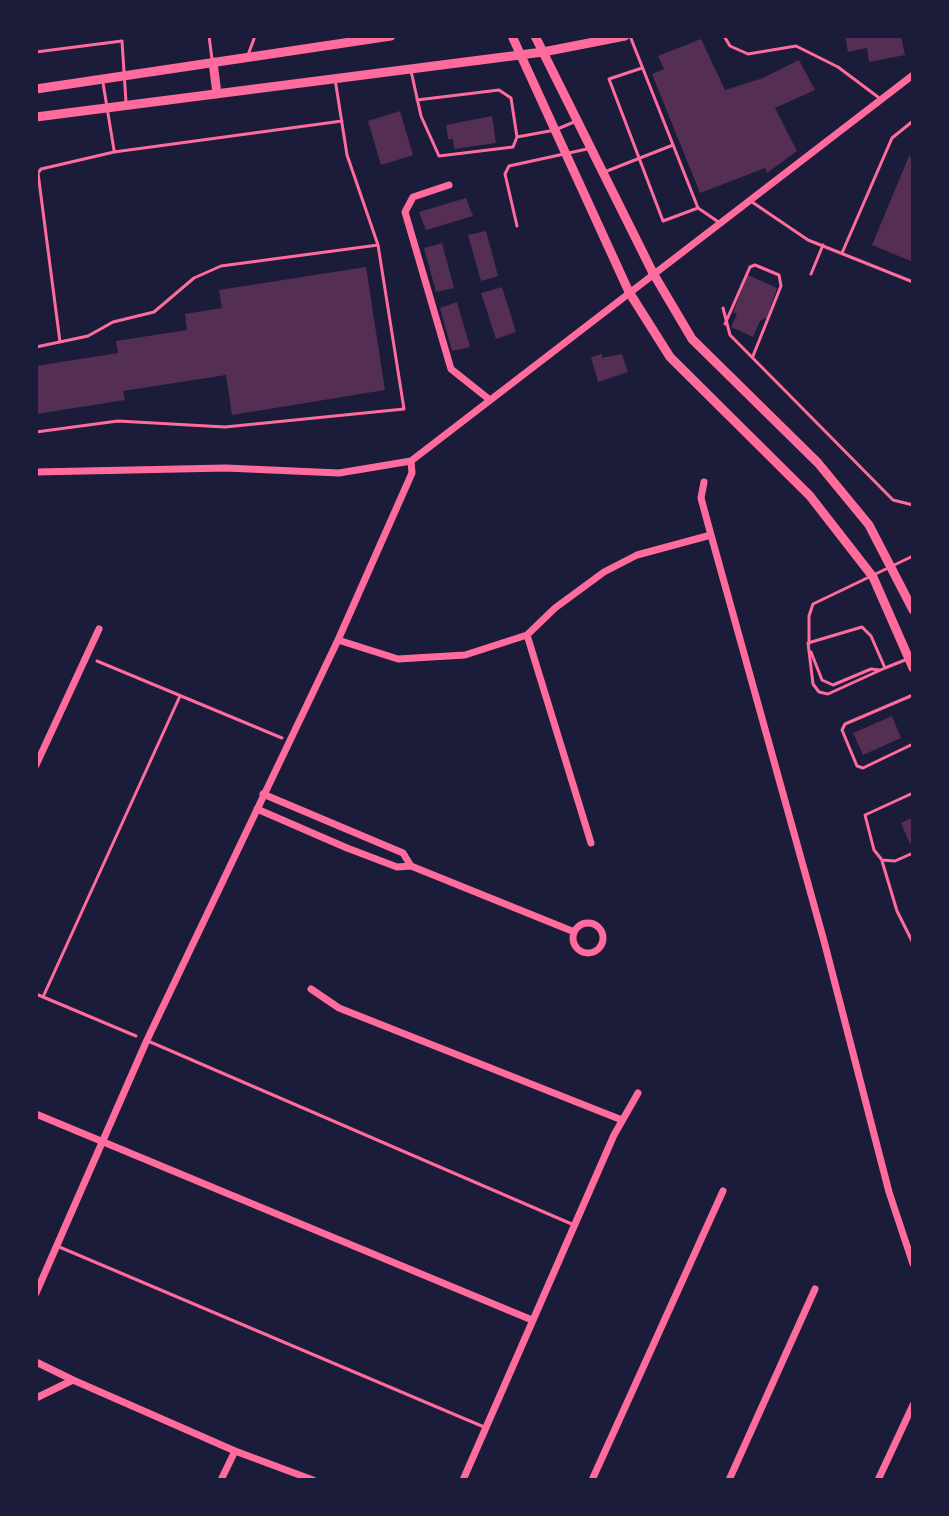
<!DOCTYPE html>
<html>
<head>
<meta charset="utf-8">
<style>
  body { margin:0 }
  #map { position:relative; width:949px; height:1516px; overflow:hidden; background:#1b1b3a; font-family:"Fira Sans Condensed",sans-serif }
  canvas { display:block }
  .frame { position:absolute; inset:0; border:38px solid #1b1b3a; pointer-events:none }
</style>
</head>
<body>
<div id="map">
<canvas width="949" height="1516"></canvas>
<div class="frame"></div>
</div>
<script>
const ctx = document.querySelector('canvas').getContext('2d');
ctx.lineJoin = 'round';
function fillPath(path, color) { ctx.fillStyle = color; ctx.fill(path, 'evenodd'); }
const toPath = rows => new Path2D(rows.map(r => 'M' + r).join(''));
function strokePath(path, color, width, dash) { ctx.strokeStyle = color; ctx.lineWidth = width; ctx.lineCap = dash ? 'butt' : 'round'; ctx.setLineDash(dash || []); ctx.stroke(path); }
fillPath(toPath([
  [845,36,901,36,905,55,869,62,867,48,848,52],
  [701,39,725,90,763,78,799,60,815,90,775,108,797,151,767,173,765,168,700,193,652,74,664,69,658,56],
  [400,111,413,155,381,165,368,121],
  [492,116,496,143,454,149,453,139,448,139,446,125],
  [909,156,913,158,913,262,872,245],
  [466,198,473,216,426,230,419,212],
  [486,231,498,276,481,281,468,235],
  [442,243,454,288,436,292,424,248],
  [366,267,385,390,232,415,226,375,123,391,125,400,36,414,36,366,118,353,116,341,187,330,185,314,222,308,219,290],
  [748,275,777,288,767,317,760,321,753,337,731,327,737,314,733,312],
  [502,287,516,332,496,339,481,293],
  [457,302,470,347,452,351,440,308],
  [602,354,602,358,622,354,628,372,598,382,591,357],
  [892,716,901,738,863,755,853,733],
  [913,817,913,842,910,844,901,823]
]), '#542f53');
strokePath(toPath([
  [97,661,282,738],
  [36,994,136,1036],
  [43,997,180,696]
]), '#ff6b9d', 3);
strokePath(toPath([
  [209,36,212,59],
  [630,36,698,208,720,223],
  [724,36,730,46,748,54,796,46,838,67,878,97],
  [36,52,122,41,126,102],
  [248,55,255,36],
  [642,68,609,79,663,221,698,208],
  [411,71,421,116,439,156,513,147,517,137],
  [103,83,114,150],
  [417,100,499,90,511,98,517,137,555,130,574,122],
  [607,171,673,145],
  [752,202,808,240,913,282],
  [517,226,505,174,509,166,587,149],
  [842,253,892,138,913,121],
  [811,274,823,245],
  [723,308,730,335,893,500,913,505],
  [725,324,750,267,755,265,779,275,781,286,753,356],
  [60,342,38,173,41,169,114,152,342,121],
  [36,347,88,336,113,322,154,312,194,278,221,266,378,245,347,155,335,79],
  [36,432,118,421,225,427,404,409,378,245],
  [809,644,809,616,813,604,913,556],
  [811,652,822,680,833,685,871,669,880,670],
  [885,668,828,694,819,692,813,684,808,643,862,627,871,636,885,668,905,660],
  [913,695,845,724,842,730,857,766,863,768,913,744],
  [913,793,865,815,874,850,882,860,895,861,913,853],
  [882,861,897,911,913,943],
  [148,1041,574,1225],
  [57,1246,484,1427]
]), '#ff6b9d', 3);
strokePath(toPath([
  [449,185,413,197,405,212,451,369,490,400],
  [36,472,226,468,339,473,411,461,913,75],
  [704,482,701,498,711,535,824,941,889,1192,913,1264],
  [527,635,591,843],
  [338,640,398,659,465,655,527,635,555,608,604,572,637,555,711,535],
  [36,765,99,629],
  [263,794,403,853,411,866],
  [257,809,347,848,397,867,411,866,572,931],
  '573 938a15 15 0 1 1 30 0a15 15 0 1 1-30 0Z',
  [311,989,339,1008,622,1120],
  [36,1114,532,1320],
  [36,1293,147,1040,338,640,412,473,411,461],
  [36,1362,73,1380],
  [36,1398,73,1380,235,1451,313,1480],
  [221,1480,235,1451],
  [463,1480,614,1135,638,1093],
  [592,1480,723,1191],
  [729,1480,815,1289],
  [878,1480,913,1405]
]), '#ff6b9d', 7);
strokePath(toPath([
  [512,36,629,292,670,357,810,496,873,577,913,668],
  [535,36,653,273,692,339,818,463,869,525,913,610],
  [213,62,217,94],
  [36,89,391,36],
  [36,117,543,52,625,36]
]), '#ff6b9d', 9);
</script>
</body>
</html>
